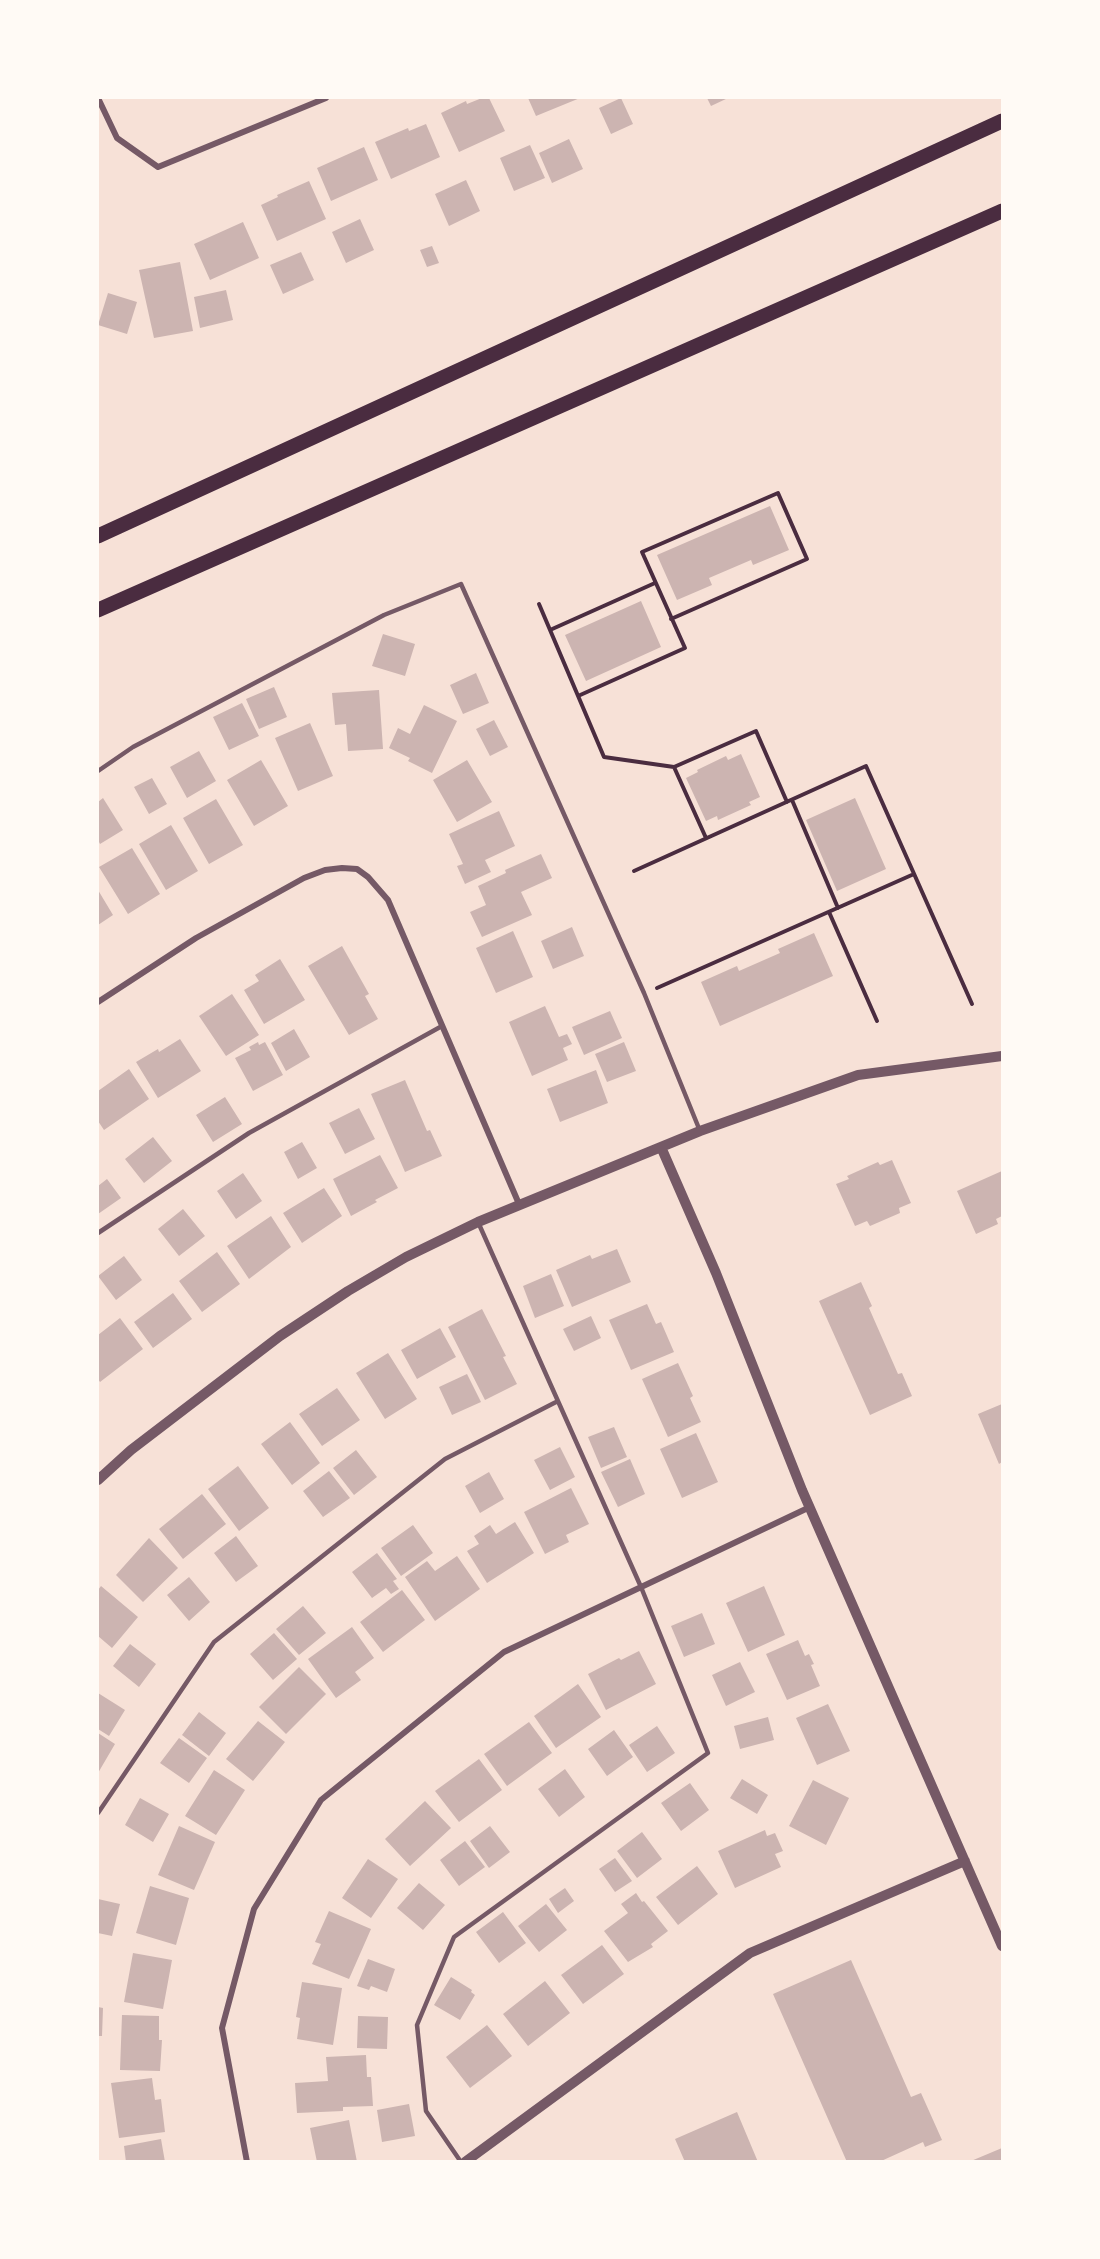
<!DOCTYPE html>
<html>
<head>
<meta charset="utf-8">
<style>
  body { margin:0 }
  #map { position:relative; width:1100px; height:2259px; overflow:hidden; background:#f7e1d7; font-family:"Source Sans 3",sans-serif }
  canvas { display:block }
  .frame { position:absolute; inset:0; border:99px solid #fffaf5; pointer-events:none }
</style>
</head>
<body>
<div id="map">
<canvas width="1100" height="2259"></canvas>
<div class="frame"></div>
</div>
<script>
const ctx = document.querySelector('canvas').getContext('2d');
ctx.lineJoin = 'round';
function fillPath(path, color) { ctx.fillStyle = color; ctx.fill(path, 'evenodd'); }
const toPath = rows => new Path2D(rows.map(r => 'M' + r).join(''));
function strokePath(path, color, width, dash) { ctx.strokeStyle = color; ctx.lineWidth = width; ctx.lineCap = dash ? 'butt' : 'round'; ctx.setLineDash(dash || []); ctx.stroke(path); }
fillPath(toPath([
  [482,98,489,98,505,131,459,152,441,113,466,101,467,104],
  [528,98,580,98,536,116],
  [621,98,633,124,611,134,599,108],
  [707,98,728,98,711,106],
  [426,124,440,157,391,179,375,142,408,128,409,131],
  [569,139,583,169,552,183,539,153],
  [530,145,545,178,514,191,500,158],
  [364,147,378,180,331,201,317,168],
  [466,180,480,211,449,226,435,194],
  [309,181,326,219,277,241,261,205,278,197,277,195],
  [360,219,374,250,346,263,332,232],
  [243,222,259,258,210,280,194,244],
  [432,246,439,263,427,267,420,250],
  [301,252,314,280,283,294,270,265],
  [180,262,193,331,154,338,139,270],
  [226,290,233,320,200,328,194,297],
  [108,293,137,302,127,334,98,325],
  [770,506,789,550,753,565,751,560,709,578,712,585,677,600,657,555],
  [641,601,661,647,586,681,565,635],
  [383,634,415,644,405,676,372,666],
  [476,673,489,703,463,714,450,685],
  [274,687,287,717,259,729,246,699],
  [379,690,383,749,348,751,346,724,335,725,332,693],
  [242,703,259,736,229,750,213,717],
  [424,705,457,721,432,773,408,761,410,758,389,748,398,728,410,734],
  [494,720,508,747,490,756,476,729],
  [310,723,333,776,298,791,275,738],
  [199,751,216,781,187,798,170,767],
  [741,754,760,797,749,802,751,805,718,820,717,816,706,821,686,778,698,772,697,770,726,756,728,760],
  [261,760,288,806,254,826,227,780],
  [467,760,492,802,457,822,433,780],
  [152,778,167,804,149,814,134,787],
  [103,798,123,830,100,844,98,840,98,802],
  [855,798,886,869,837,891,806,820],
  [216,799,243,845,209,864,183,818],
  [499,811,515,846,485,860,491,872,465,884,457,866,463,864,449,834],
  [171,825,198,871,166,890,139,844],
  [132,848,160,894,128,914,99,867],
  [541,854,552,878,521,892,532,915,482,937,470,912,486,905,478,886,506,873,505,870],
  [98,890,113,915,98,925],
  [572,927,584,956,553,969,541,941],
  [513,931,533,977,496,993,476,948],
  [814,933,833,976,720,1026,701,982,737,966,739,971,780,953,778,949],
  [342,946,369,994,365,996,378,1019,349,1035,308,966],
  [280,959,305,1000,264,1024,244,990,259,981,255,975],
  [232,994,259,1035,226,1056,199,1016],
  [545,1006,559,1037,567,1034,572,1044,563,1048,568,1060,532,1076,509,1022],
  [610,1011,622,1038,584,1055,572,1027],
  [294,1029,310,1057,286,1071,271,1043],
  [180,1039,201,1071,158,1098,136,1062,158,1049,159,1052],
  [258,1042,259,1045,265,1042,283,1075,253,1091,235,1058,251,1050,249,1047],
  [624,1042,636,1071,607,1082,595,1054],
  [129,1069,149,1099,104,1130,98,1121,98,1091],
  [596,1070,608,1103,560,1122,547,1089],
  [405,1080,427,1131,430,1130,442,1156,405,1172,371,1094],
  [225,1097,242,1124,213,1142,196,1115],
  [359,1108,375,1139,345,1154,329,1123],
  [153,1137,172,1161,144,1183,125,1159],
  [302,1142,317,1168,298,1179,284,1152],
  [380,1155,398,1188,375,1200,377,1202,351,1216,333,1179],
  [892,1160,911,1203,899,1208,900,1213,870,1226,867,1221,855,1226,836,1184,849,1179,847,1176,878,1162,880,1165],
  [1002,1171,1002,1216,996,1219,998,1224,976,1234,957,1191],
  [243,1173,262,1201,236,1219,217,1191],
  [107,1179,121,1198,98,1214,98,1186],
  [324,1188,342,1216,302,1243,283,1213],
  [183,1209,205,1236,179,1256,158,1229],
  [271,1216,291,1247,249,1279,227,1246],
  [617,1249,631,1282,572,1307,556,1270,590,1255,592,1259],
  [217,1252,240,1284,202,1312,179,1281],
  [124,1256,142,1280,116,1300,98,1276],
  [551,1274,564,1306,535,1318,523,1286],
  [861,1282,872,1306,869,1308,898,1374,902,1373,912,1396,870,1415,819,1301],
  [173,1293,192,1319,153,1348,134,1322],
  [647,1304,656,1324,661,1322,674,1352,631,1370,609,1320],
  [482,1309,506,1356,503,1357,517,1384,485,1400,448,1327],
  [591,1316,601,1338,574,1351,563,1329],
  [120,1318,143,1349,100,1382,98,1379,98,1335],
  [440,1328,456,1357,417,1379,401,1350],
  [388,1353,417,1399,385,1419,356,1373],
  [678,1363,693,1396,690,1398,701,1422,668,1437,642,1379],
  [467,1374,481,1402,452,1415,439,1387],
  [337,1388,360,1420,322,1446,299,1414],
  [1002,1404,1002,1462,999,1464,978,1414],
  [290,1422,320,1463,292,1485,261,1444],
  [614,1427,627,1457,601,1468,588,1437],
  [696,1433,718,1482,682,1498,660,1449],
  [560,1447,575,1477,550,1490,534,1460],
  [356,1450,377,1477,354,1495,333,1468],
  [630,1459,645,1494,618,1507,601,1472],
  [238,1466,269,1508,239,1531,208,1489],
  [329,1471,350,1498,323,1517,303,1491],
  [489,1472,504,1499,480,1513,465,1486],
  [571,1488,589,1524,566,1535,569,1542,545,1554,524,1512],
  [202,1494,226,1524,183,1559,159,1529],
  [515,1522,534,1553,487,1583,467,1551,479,1544,474,1536,490,1525,496,1534],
  [413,1525,433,1553,401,1576,381,1548],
  [236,1536,258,1566,236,1582,214,1553],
  [149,1538,178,1568,143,1602,116,1575],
  [377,1553,397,1579,393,1581,399,1589,391,1594,386,1588,372,1598,352,1572],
  [457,1556,480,1589,435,1621,405,1577,427,1561,435,1571],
  [189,1577,210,1602,189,1621,167,1595],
  [101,1586,138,1617,112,1648,98,1636,98,1590],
  [764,1586,785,1635,748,1652,726,1603],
  [402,1590,425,1620,383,1652,360,1622],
  [303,1606,326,1633,299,1655,276,1629],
  [702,1613,715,1644,684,1657,671,1626],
  [352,1627,374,1658,355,1672,361,1680,336,1698,308,1659],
  [274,1633,297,1659,273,1680,250,1654],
  [798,1640,805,1656,809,1654,814,1664,811,1665,820,1686,787,1700,766,1654],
  [130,1644,156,1664,139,1687,113,1666],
  [639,1651,656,1684,606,1710,588,1674,619,1658,621,1660],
  [740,1662,755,1692,726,1706,712,1675],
  [299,1667,326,1694,286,1734,259,1707],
  [578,1684,601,1717,556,1748,534,1716],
  [98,1693,125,1710,109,1736,98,1729],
  [828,1704,850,1751,817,1765,796,1718],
  [199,1712,226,1733,209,1756,182,1735],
  [768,1717,774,1740,740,1749,734,1726],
  [258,1721,285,1742,253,1781,226,1759],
  [529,1722,552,1753,507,1786,484,1754],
  [657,1726,675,1753,647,1772,629,1745],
  [614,1730,633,1757,607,1776,588,1749],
  [98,1733,115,1744,98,1773],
  [179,1738,207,1758,189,1783,160,1763],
  [479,1759,502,1790,459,1822,435,1791],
  [565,1769,585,1797,559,1817,538,1789],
  [214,1770,245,1790,216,1835,185,1816],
  [742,1779,768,1795,757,1814,730,1798],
  [813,1780,849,1798,826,1845,789,1826],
  [690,1783,709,1810,681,1831,661,1803],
  [140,1798,169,1814,153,1842,125,1825],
  [425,1801,451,1828,410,1866,385,1839],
  [179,1826,215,1842,194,1890,158,1875],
  [490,1826,510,1852,489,1868,470,1841],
  [765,1830,767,1836,775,1833,783,1851,775,1854,781,1867,735,1888,718,1851],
  [642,1832,662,1859,637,1878,617,1851],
  [465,1841,485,1867,459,1886,440,1860],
  [615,1858,632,1881,615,1892,599,1869],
  [368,1859,398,1879,371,1918,342,1898],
  [697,1866,718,1894,678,1925,656,1897],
  [419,1883,445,1905,423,1930,397,1908],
  [150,1886,189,1898,176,1945,136,1933],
  [565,1888,574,1901,558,1913,549,1899],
  [636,1893,642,1902,644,1901,668,1931,651,1944,653,1947,628,1962,604,1931,628,1913,621,1904],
  [98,1899,120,1904,112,1936,98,1933],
  [546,1904,567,1930,539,1952,518,1926],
  [329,1911,371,1929,349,1979,312,1964,321,1944,315,1942],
  [503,1912,526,1943,499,1963,476,1932],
  [602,1945,624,1974,583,2004,561,1975],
  [133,1953,172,1960,163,2009,124,2002],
  [368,1959,395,1969,387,1992,371,1986,369,1990,357,1986],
  [851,1960,911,2097,921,2093,942,2140,925,2147,923,2142,879,2162,847,2162,773,1994],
  [451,1977,472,1990,471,1992,475,1995,460,2020,434,2005],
  [545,1981,570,2013,528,2046,503,2014],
  [302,1982,342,1988,333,2045,297,2039,300,2018,296,2017],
  [98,2007,103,2008,102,2036,98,2036],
  [122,2015,159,2016,159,2040,162,2040,160,2071,120,2070],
  [358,2016,388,2017,387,2049,357,2048],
  [487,2025,512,2056,470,2088,446,2057],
  [366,2055,367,2077,371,2077,373,2106,343,2107,343,2111,297,2113,295,2083,328,2081,326,2057],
  [152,2078,155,2100,161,2099,165,2132,119,2138,111,2083],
  [409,2104,415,2136,382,2142,377,2110],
  [737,2112,758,2162,685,2162,675,2139],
  [349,2120,357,2162,317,2162,310,2128],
  [161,2139,165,2162,126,2162,124,2146],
  [1002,2148,1002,2162,971,2162,971,2161]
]), '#ccb4b1');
strokePath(toPath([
  [539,604,604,757,674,767],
  [550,630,655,583],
  [578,696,685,648,642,552,778,493,807,559,671,619],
  [792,800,838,908],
  [706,838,674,767,756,731,787,802],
  [634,871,866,766,972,1004],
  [829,912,877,1021],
  [657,988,914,874]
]), '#4a2c40', 4);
strokePath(toPath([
  [98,771,133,747,384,615,461,584,644,993,700,1131],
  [98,1233,249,1133,442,1026],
  [98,1813,214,1642,445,1459,558,1401],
  [461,2162,426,2111,417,2025,454,1937,708,1753,641,1587,478,1222]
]), '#755966', 4.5);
strokePath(toPath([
  [98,98,117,138,158,167,326,98],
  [98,1002,196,938,304,878,325,870,342,868,357,869,368,877,388,900,519,1204],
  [247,2162,222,2028,254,1909,321,1800,504,1652,810,1507]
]), '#755966', 6);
strokePath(toPath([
  [661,1147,716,1273,802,1490,1002,1946],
  [98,1480,131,1450,280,1336,348,1291,406,1257,478,1222,700,1131,858,1075,1002,1056],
  [465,2162,750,1953,965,1861]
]), '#755966', 10);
strokePath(toPath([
  [98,536,1002,121],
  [98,610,1002,211]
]), '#4a2c40', 15);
</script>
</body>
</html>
